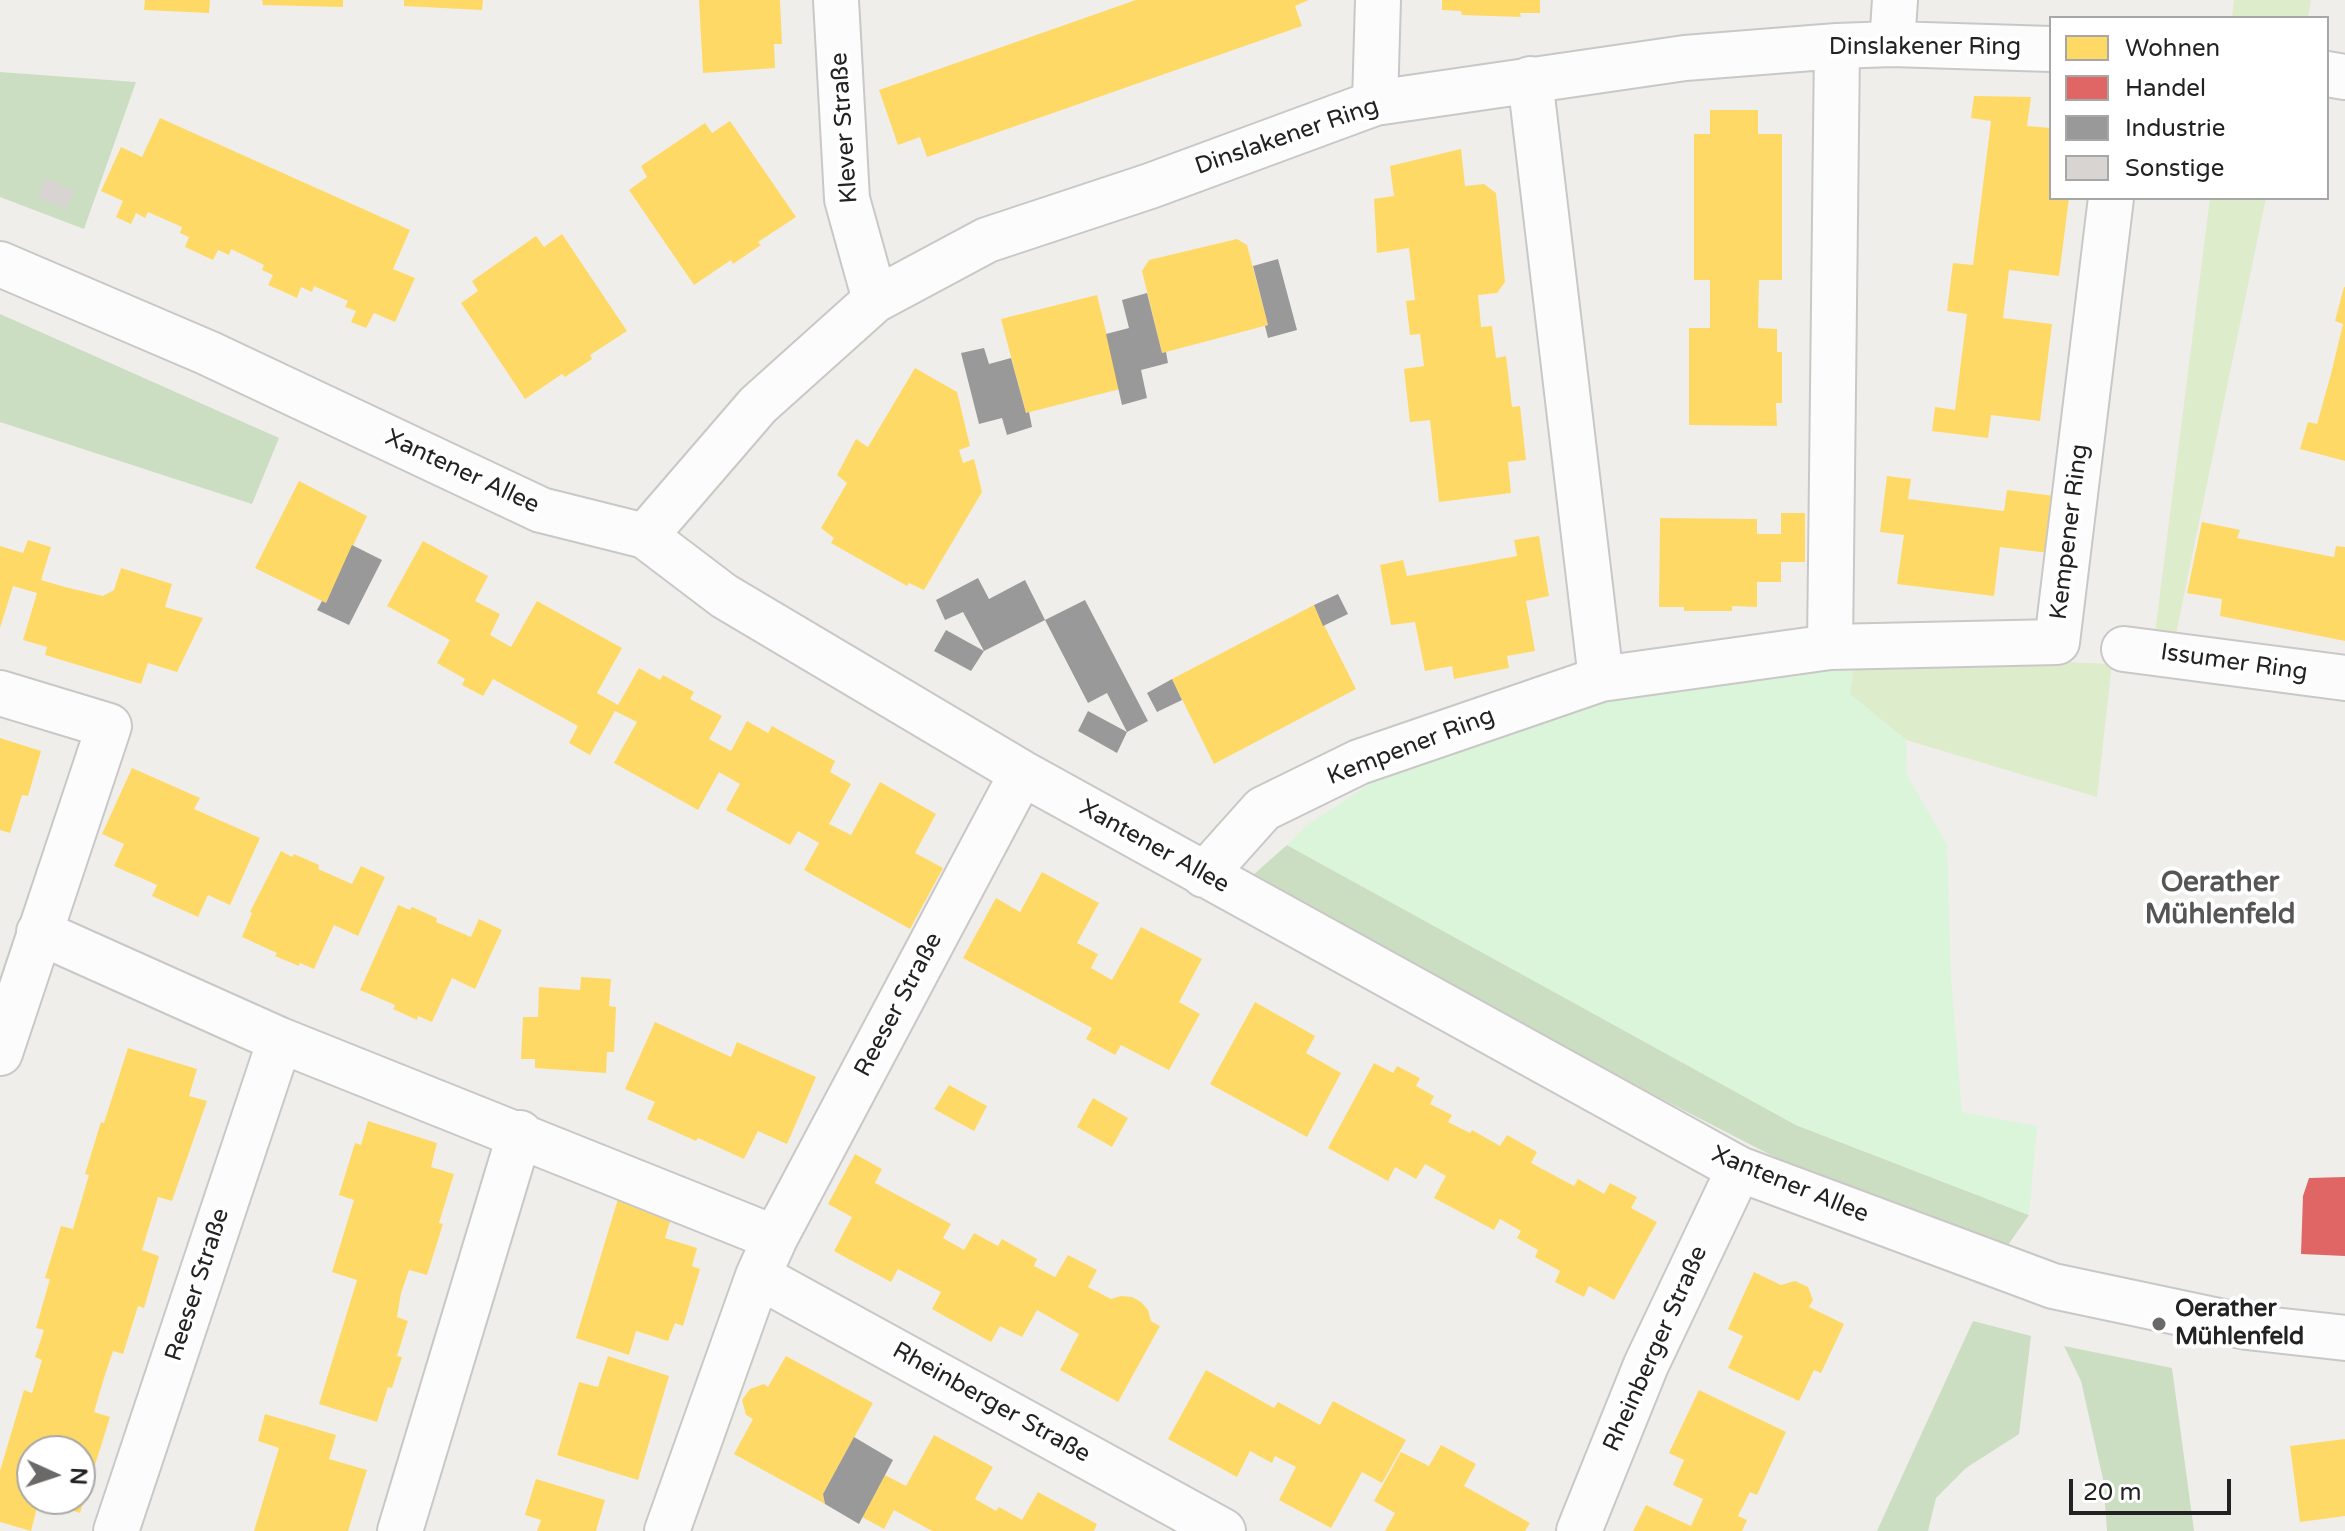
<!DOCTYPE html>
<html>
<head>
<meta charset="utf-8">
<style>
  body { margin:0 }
  #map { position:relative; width:2345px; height:1531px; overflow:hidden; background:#f0eeeb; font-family:"Varela Round",sans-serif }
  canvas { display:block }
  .legend { position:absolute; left:2049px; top:16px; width:280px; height:184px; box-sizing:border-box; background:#fff; border:2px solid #a7a7a7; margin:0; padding:10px 14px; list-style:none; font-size:24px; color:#222 }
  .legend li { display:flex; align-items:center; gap:16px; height:40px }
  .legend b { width:40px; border:2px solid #a7a7a7 }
  .north { position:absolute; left:16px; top:1435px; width:80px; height:80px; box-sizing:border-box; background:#fff; border:2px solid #a7a7a7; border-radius:50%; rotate:93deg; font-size:22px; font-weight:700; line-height:32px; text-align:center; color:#222 }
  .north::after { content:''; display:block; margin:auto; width:28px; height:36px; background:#6a6968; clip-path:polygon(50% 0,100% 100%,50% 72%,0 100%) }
  .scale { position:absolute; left:2069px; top:1479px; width:162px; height:36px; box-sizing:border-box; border:4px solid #222; border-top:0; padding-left:10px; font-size:24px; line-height:28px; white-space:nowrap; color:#222; -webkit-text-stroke:6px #fff; paint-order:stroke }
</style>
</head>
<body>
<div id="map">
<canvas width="2345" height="1531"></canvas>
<ul class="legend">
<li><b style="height:22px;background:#ffd966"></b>Wohnen</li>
<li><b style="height:22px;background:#e06666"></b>Handel</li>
<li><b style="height:22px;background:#999"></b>Industrie</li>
<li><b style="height:22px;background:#d7d4d2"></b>Sonstige</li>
</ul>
<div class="north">N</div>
<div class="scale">20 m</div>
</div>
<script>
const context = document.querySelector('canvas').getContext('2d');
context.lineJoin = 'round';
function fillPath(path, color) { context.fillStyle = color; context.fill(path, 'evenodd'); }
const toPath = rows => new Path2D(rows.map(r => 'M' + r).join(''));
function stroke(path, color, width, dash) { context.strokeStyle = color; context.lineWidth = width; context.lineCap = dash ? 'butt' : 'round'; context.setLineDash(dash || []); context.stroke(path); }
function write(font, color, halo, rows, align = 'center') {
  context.font = font + ' "Varela Round",sans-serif'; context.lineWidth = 8; context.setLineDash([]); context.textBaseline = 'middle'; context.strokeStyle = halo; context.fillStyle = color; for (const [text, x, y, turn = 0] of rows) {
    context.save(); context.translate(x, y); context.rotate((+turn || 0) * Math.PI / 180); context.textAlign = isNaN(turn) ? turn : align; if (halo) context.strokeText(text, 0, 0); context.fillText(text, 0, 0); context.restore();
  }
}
fillPath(toPath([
  [2234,0,2311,0,2308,18,2232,18],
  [2210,198,2266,198,2176,634,2155,633],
  [1951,657,2112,664,2097,797,1906,740,1850,694,1854,659]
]), '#ddeccb');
fillPath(toPath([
  [0,72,136,82,84,229,0,197],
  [0,314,279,438,252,504,0,422],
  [1287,845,1796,1125,2029,1215,2008,1245,1796,1168,1625,1080,1253,875],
  [1973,1321,2031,1336,2019,1434,1966,1468,1936,1498,1928,1531,1877,1531],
  [2064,1346,2172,1368,2194,1531,2107,1531,2103,1479,2081,1381]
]), '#cbdec1');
fillPath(toPath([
  [1854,659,1850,694,1906,740,1907,775,1947,844,1951,976,1962,1112,2037,1126,2029,1215,1796,1125,1287,845,1310,823,1405,761,1559,707]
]), '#daf5da');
fillPath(toPath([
  [145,0,210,0,209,13,144,10],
  [262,0,343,0,343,7,263,5],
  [404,0,483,0,482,10,404,6],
  [699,0,780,0,782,44,774,44,775,68,703,73],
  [1136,0,1309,0,1295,6,1302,26,927,157,920,137,898,145,879,90],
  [1442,0,1540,0,1540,13,1520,13,1521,17,1462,15,1461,11,1442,10],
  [1974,96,2031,97,2027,126,2051,128,2051,198,2069,198,2059,276,2009,270,2003,318,2052,324,2040,421,1991,415,1988,438,1932,431,1935,407,1955,410,1967,314,1947,311,1953,263,1973,265,1991,121,1971,118],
  [1710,110,1758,110,1758,134,1782,134,1782,280,1759,280,1758,328,1777,329,1777,352,1782,352,1782,403,1776,403,1777,426,1689,425,1689,328,1710,328,1710,280,1694,280,1694,134,1710,134],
  [160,118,410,230,393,269,415,278,395,322,374,313,366,328,351,322,356,311,345,307,348,301,314,286,312,292,301,287,297,298,282,291,268,285,273,275,262,270,264,265,231,249,229,255,218,250,213,260,185,247,189,237,180,233,182,227,148,212,145,218,136,213,131,224,116,217,123,201,101,191,121,147,142,157],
  [730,121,796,217,758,242,761,245,733,264,731,260,694,285,629,190,647,177,641,166,705,123,712,133],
  [1461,149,1465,186,1484,184,1496,193,1505,282,1497,293,1478,295,1481,327,1492,326,1496,358,1506,356,1512,407,1520,406,1526,460,1508,462,1511,493,1439,502,1430,420,1410,422,1404,369,1424,366,1420,334,1410,335,1406,301,1415,300,1409,248,1377,253,1374,199,1394,196,1390,166],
  [562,234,627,331,590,355,592,359,565,377,562,374,525,399,461,303,478,291,472,281,536,236,544,247],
  [1237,239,1247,245,1268,325,1162,353,1142,271,1149,260],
  [2344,287,2345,287,2345,461,2300,449,2308,422,2317,424,2331,374,2343,324,2335,321],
  [1097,295,1120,389,1026,413,1001,319],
  [915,368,957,392,970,446,959,450,963,463,974,459,982,492,924,590,909,583,907,586,831,543,834,538,821,528,847,483,837,475,856,439,868,447],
  [1887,476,1911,479,1908,499,2004,511,2007,490,2055,496,2049,553,2000,547,1994,596,1897,584,1904,535,1880,532],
  [299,481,367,516,326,603,255,568],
  [1781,513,1805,513,1805,562,1781,562,1781,582,1757,582,1757,607,1732,606,1732,611,1684,611,1684,607,1659,607,1660,518,1757,519,1757,534,1781,534],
  [2202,522,2240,530,2237,538,2334,557,2336,546,2345,547,2345,641,2220,616,2222,599,2187,593],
  [1539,536,1549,596,1526,601,1535,651,1507,656,1509,668,1454,679,1452,666,1425,671,1415,622,1391,625,1380,565,1403,560,1407,576,1463,566,1517,556,1514,540],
  [28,540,51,547,41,580,65,587,103,596,114,590,121,568,172,584,165,607,203,618,177,672,148,663,141,684,45,655,47,647,23,640,37,593,13,586,0,628,0,546,23,553],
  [423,541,488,576,475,601,500,614,490,635,511,647,537,601,622,648,597,693,618,705,639,668,660,680,663,675,694,692,690,699,722,716,709,739,731,751,747,721,768,733,772,726,835,761,830,772,851,784,829,824,851,835,880,782,936,814,915,853,943,868,910,929,804,870,819,843,798,831,790,845,726,810,740,784,719,772,698,810,614,763,637,722,615,711,590,755,569,743,578,726,493,679,483,696,462,685,465,679,437,663,450,640,387,606],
  [1314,605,1356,689,1214,764,1172,679],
  [0,738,41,751,28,796,22,795,10,833,0,830],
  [132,768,200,798,194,809,260,838,230,905,208,895,198,917,152,896,157,885,114,866,124,844,102,834],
  [281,851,292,857,294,854,319,865,318,869,352,884,361,866,385,877,358,936,334,925,314,969,300,963,299,966,275,956,277,953,242,937,252,913,250,912],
  [1042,872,1099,903,1077,943,1098,954,1091,968,1112,980,1141,927,1202,959,1179,1002,1200,1014,1169,1070,1121,1045,1115,1055,1086,1039,1092,1028,963,958,996,898,1020,912],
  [398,905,410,910,412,907,437,918,436,922,471,937,479,919,502,930,475,989,452,978,432,1022,418,1016,417,1020,393,1009,395,1005,360,990],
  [581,977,611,979,609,1006,616,1007,614,1052,607,1052,606,1073,535,1068,535,1059,521,1059,523,1017,538,1017,539,987,580,990],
  [1255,1002,1315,1036,1306,1053,1341,1073,1307,1137,1210,1084],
  [655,1022,731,1057,737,1042,816,1077,787,1144,758,1131,744,1159,698,1138,696,1141,647,1119,655,1102,625,1089],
  [128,1048,197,1069,189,1096,207,1101,172,1201,158,1197,142,1250,159,1256,144,1308,138,1306,123,1354,113,1351,104,1378,94,1412,110,1417,80,1513,39,1500,31,1531,0,1522,0,1471,24,1390,32,1393,42,1360,35,1357,44,1330,36,1328,50,1279,45,1278,61,1226,73,1229,89,1175,85,1174,101,1122,104,1123],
  [32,1451,80,1451,80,1499,32,1499],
  [1374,1063,1393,1073,1397,1066,1420,1078,1416,1086,1434,1096,1430,1104,1452,1115,1448,1122,1470,1133,1472,1130,1500,1146,1507,1135,1537,1152,1531,1163,1574,1186,1578,1179,1604,1194,1610,1183,1637,1197,1631,1208,1657,1222,1614,1300,1589,1286,1584,1297,1555,1282,1560,1271,1535,1257,1538,1250,1517,1238,1521,1231,1500,1219,1494,1230,1434,1198,1446,1176,1425,1164,1416,1179,1395,1167,1388,1181,1328,1148],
  [949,1085,987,1106,974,1131,934,1109],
  [1093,1098,1128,1118,1112,1147,1077,1127],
  [368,1121,437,1143,431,1167,454,1174,439,1223,443,1224,427,1275,409,1270,401,1293,397,1317,408,1321,397,1356,402,1357,392,1388,388,1387,377,1422,319,1404,357,1280,332,1272,354,1200,339,1195,355,1143,361,1145],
  [855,1154,882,1169,875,1183,951,1224,943,1238,964,1250,974,1233,998,1246,1002,1239,1037,1259,1034,1266,1055,1277,1068,1255,1097,1270,1088,1287,1111,1299,1121,1296,1132,1297,1141,1302,1148,1310,1151,1321,1160,1326,1118,1402,1060,1370,1079,1334,1037,1310,1022,1337,1000,1326,991,1342,932,1309,941,1292,898,1269,891,1282,834,1251,852,1217,828,1204],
  [618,1199,672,1215,665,1238,697,1248,692,1266,700,1269,683,1326,675,1323,668,1341,636,1331,629,1355,576,1338],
  [1754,1272,1781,1285,1795,1281,1808,1287,1813,1300,1809,1307,1844,1324,1821,1373,1814,1370,1799,1401,1728,1368,1743,1336,1728,1329],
  [608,1356,669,1376,638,1480,557,1455,579,1382,598,1387],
  [786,1356,873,1403,823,1494,825,1504,734,1454,753,1419,746,1415,742,1400,750,1389,764,1384,768,1387],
  [1206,1370,1274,1408,1278,1402,1320,1425,1333,1401,1406,1440,1382,1483,1362,1472,1331,1528,1279,1500,1296,1467,1275,1456,1272,1463,1250,1451,1237,1477,1168,1439],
  [1699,1390,1786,1432,1757,1495,1750,1492,1738,1516,1747,1520,1742,1531,1633,1531,1646,1505,1691,1526,1703,1499,1673,1485,1684,1460,1669,1453],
  [265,1414,336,1435,329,1459,367,1470,348,1531,254,1531,279,1448,258,1441],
  [934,1435,993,1467,975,1499,996,1511,999,1507,1022,1520,1038,1492,1097,1524,1094,1531,932,1531,894,1510,884,1529,862,1517,885,1475,906,1486],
  [2345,1439,2345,1516,2300,1522,2290,1446],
  [1441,1445,1476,1464,1464,1486,1530,1523,1525,1531,1385,1531,1395,1513,1374,1501,1401,1452,1429,1466],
  [536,1479,605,1500,596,1531,537,1531,541,1520,525,1515]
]), '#ffd966');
fillPath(toPath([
  [2345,1177,2345,1256,2301,1254,2303,1196,2309,1178]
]), '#e06666');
fillPath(toPath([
  [1278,259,1297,330,1268,338,1265,326,1268,325,1253,266],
  [1147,293,1162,353,1166,352,1168,363,1141,370,1147,398,1122,405,1106,334,1129,328,1122,300],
  [984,348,989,364,1011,358,1026,413,1029,412,1032,427,1007,435,1002,418,979,424,961,353],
  [352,545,382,560,349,625,317,610,322,601,326,603],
  [978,578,989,599,1025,580,1045,620,984,651,963,612,945,620,936,600],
  [1338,594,1348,614,1323,626,1314,605],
  [1085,600,1148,721,1127,732,1107,693,1088,703,1045,620],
  [946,630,984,651,971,671,934,651],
  [1172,679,1182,700,1157,712,1147,693],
  [1088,711,1127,732,1117,753,1078,731],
  [854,1437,893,1460,859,1524,825,1504,823,1494]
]), '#999');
fillPath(toPath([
  [46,178,74,191,66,209,37,197]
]), '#d7d4d2');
const minor = toPath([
  [836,0,847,199,875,300],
  [1892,44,1895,0],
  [2327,74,2345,77],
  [1530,79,1601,679],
  [1375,103,1378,0],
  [0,264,208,353,541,510,645,536,724,596,1022,773,1739,1169,2053,1286,2247,1327,2345,1338],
  [645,536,758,405,875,300,987,240,1150,186,1375,103,1685,58,1837,46,1892,44,2051,49],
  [1830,647,1837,46],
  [2124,649,2345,678],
  [0,693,109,726,0,1053],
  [1204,875,1263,809,1359,762,1601,679,1830,647,2057,642,2111,198],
  [39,932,280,1040,775,1238],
  [758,1276,1223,1531],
  [116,1531,280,1040],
  [400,1531,520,1133],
  [667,1531,758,1276,775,1238,1022,773],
  [1579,1531,1646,1365,1739,1169]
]);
stroke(minor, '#c9c8c7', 48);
stroke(minor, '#fdfcfc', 44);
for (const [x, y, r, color] of [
  [2159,1324,8,"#6a6968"]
]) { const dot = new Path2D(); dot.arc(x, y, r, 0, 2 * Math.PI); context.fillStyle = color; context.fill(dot); stroke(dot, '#fff', 3); }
write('24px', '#222', '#fff', [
  ["Dinslakener Ring",1925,48],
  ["Klever Straße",845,128,-94],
  ["Dinslakener Ring",1287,137,-19],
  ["Xantener Allee",462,472,25],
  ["Kempener Ring",2070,532,-83],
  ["Issumer Ring",2234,663,8],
  ["Kempener Ring",1411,747,-21],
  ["Xantener Allee",1154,847,29],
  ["Reeser Straße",899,1005,-62],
  ["Xantener Allee",1790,1185,22],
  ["Reeser Straße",198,1285,-72],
  ["Rheinberger Straße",1656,1349,-66],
  ["Rheinberger Straße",991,1403,29]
]);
write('bold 24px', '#222', '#fff', [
  ["Oerather",2175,1310],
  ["Mühlenfeld",2175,1338]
], 'left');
write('bold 28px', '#555', '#fff', [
  ["Oerather",2220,884],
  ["Mühlenfeld",2220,916]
]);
</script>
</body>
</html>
